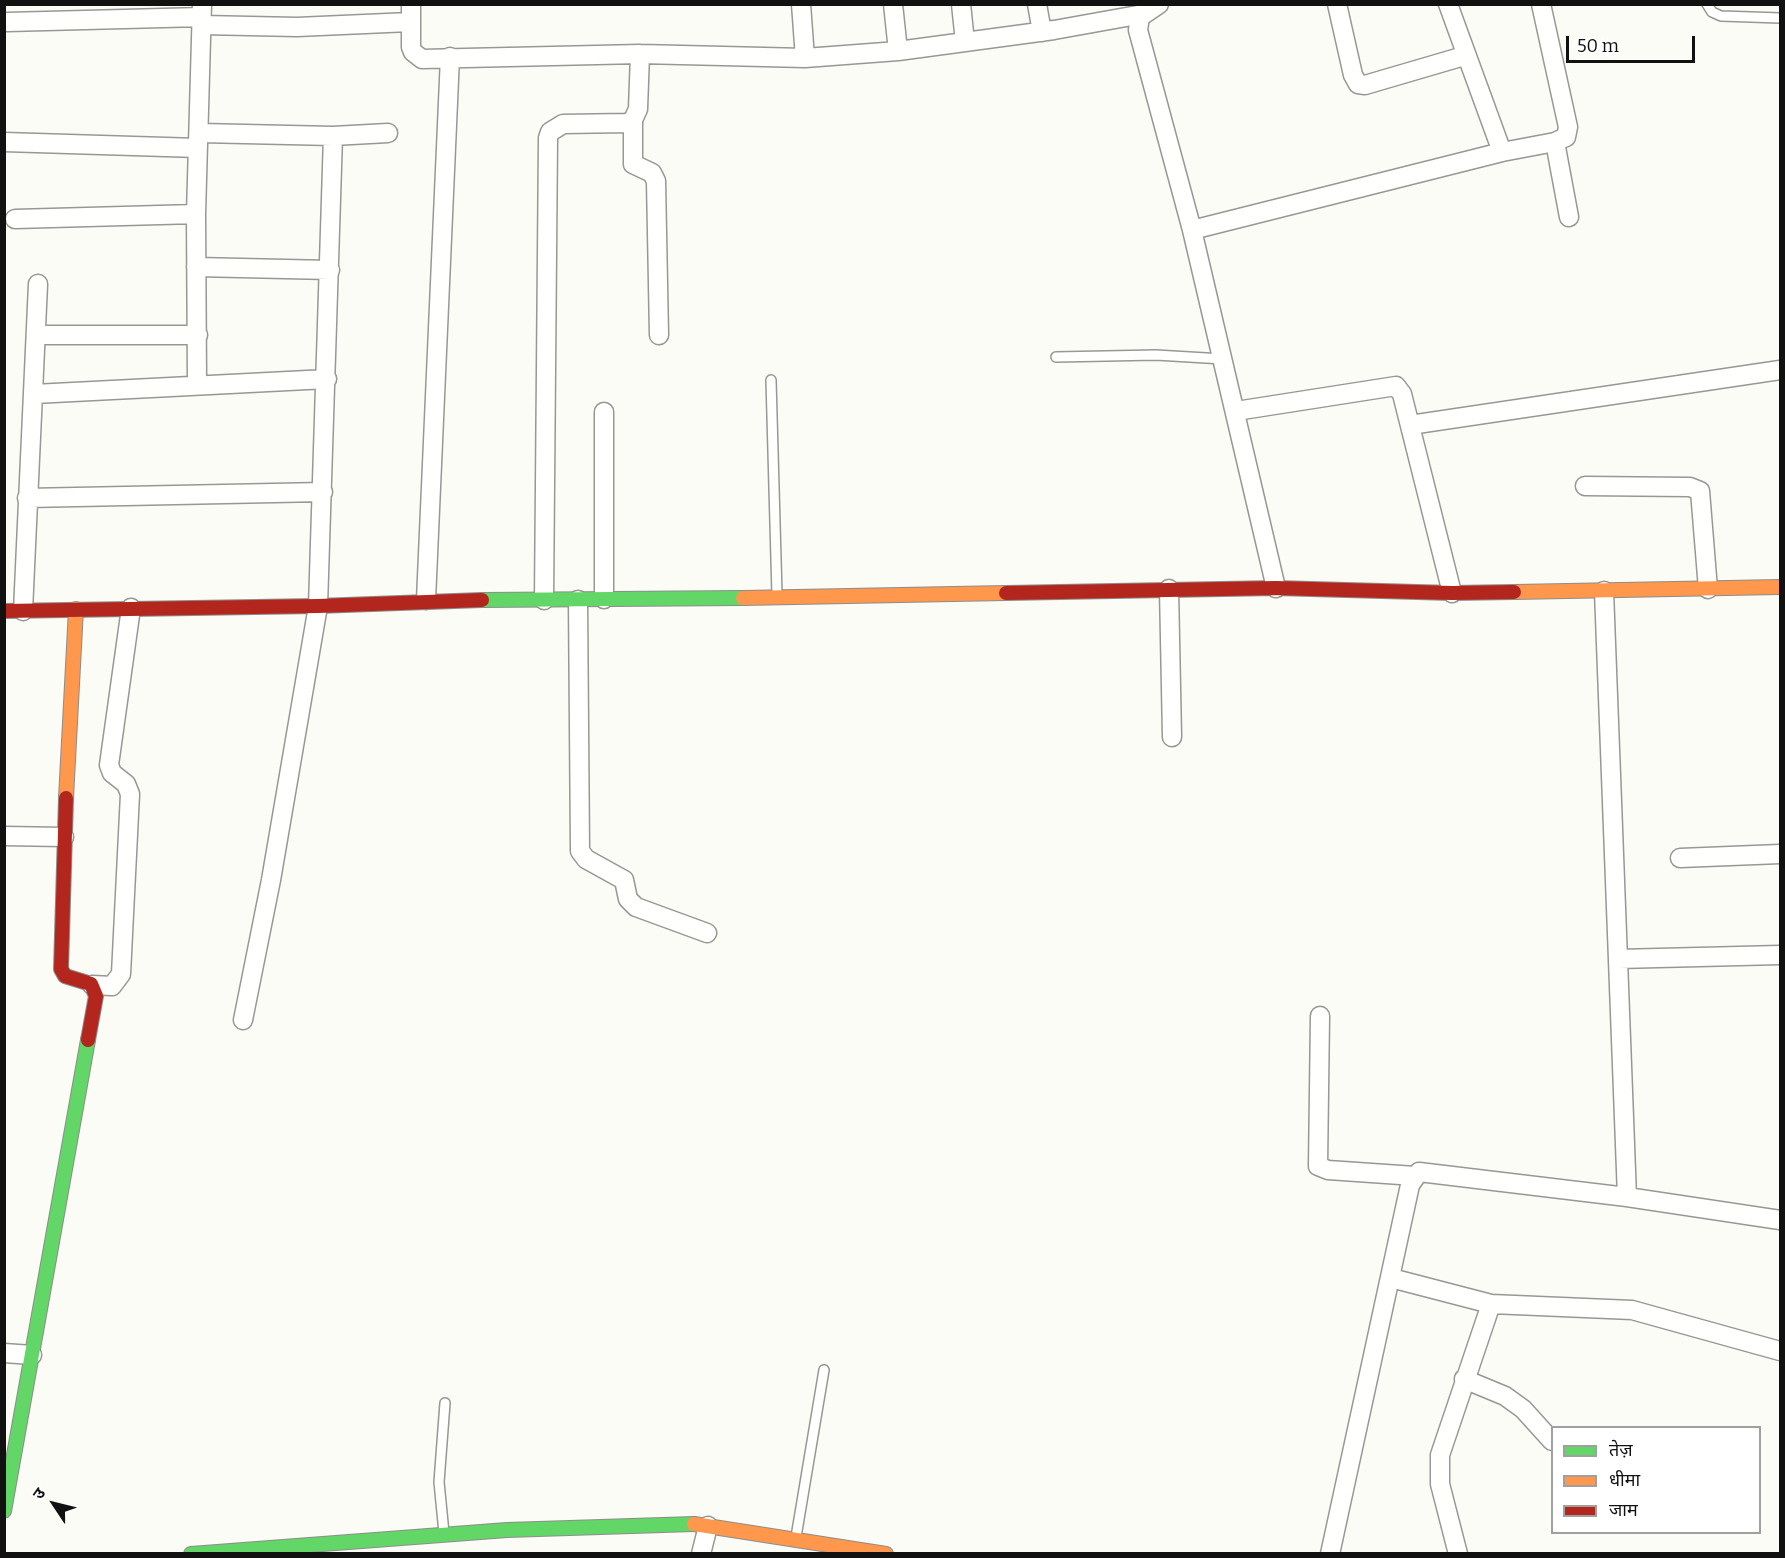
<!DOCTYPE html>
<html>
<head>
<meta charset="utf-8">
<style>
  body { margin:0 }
  #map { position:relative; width:1785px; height:1558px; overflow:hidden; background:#fcfcf7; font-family:Bitter,"Noto Sans Devanagari",serif }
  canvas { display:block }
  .frame { position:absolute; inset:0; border:6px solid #111; pointer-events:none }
  .legend { position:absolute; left:1551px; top:1426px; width:210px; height:108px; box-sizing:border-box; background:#fff; border:2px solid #a0a0a0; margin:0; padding:8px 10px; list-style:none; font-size:18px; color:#111 }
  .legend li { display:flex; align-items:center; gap:12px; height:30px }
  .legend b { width:30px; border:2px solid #a0a0a0 }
  .north { position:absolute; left:24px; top:1474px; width:60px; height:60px; -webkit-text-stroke:4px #fff; paint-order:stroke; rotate:305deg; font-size:16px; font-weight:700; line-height:24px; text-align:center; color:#111 }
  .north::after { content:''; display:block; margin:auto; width:21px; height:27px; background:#111; clip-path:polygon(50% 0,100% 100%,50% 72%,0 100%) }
  .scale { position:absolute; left:1566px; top:36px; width:129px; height:27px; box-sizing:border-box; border:3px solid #111; border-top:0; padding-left:8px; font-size:18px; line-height:21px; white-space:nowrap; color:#111; -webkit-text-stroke:4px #fff; paint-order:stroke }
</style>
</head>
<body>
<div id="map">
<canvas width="1785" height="1558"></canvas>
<div class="frame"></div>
<ul class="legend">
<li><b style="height:8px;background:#63d668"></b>तेज़</li>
<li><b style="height:8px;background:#ff974d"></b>धीमा</li>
<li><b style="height:8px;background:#b3261e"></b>जाम</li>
</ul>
<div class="north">उ</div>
<div class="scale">50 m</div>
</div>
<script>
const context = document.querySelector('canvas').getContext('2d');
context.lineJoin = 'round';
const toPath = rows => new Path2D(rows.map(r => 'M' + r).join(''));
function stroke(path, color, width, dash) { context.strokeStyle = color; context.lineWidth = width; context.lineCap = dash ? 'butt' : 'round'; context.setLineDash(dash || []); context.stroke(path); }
const lane = toPath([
  [1707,4,1712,12,1721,16,1780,18],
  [1056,357,1156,355,1223,359],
  [771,380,777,595],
  [444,1533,439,1482,445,1403],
  [796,1537,824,1370]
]);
const street = toPath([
  [411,4,411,47,413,52,422,59,640,54,805,58,898,51,1054,30,1143,14],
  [801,4,805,58],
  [893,4,898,51],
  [961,4,965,42],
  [1037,4,1042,32],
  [1159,4,1140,17,1138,30,1192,230,1276,588],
  [1337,4,1353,75,1358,84,1365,85,1464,56],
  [1448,4,1502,152],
  [1541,4,1568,127,1566,137,1555,142],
  [7,22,202,17],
  [202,25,297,27,410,22],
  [633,120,633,164,652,173,656,181,659,335],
  [200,133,333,136,388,133],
  [4,142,198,148],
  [15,219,196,214],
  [1192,230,1502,152,1555,142,1569,217],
  [196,267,330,270],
  [37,335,198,335],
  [197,384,196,214,202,4],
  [34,394,327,379],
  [1236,411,1396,386,1402,394,1452,593],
  [604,412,604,599],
  [1410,425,1780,370],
  [1585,486,1690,487,1700,491,1708,589],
  [27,498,323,492],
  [1169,589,1172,737],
  [1604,591,1627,1197],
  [426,600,450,57],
  [544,600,548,138,550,132,563,124,627,123,633,120,638,109,640,54],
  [578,600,580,851,586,859,624,880,628,899,636,907,707,933],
  [23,611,38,284],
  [4,836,64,837],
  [1680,858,1780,854],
  [1618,959,1780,955],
  [92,985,112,986,121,974,130,794,126,784,112,773,109,765,131,608],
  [1320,1016,1318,1166,1328,1170,1415,1176],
  [243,1020,271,880,318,606,333,136],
  [1391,1278,1491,1304,1632,1310,1780,1351],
  [4,1353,32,1355],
  [1464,1379,1505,1396,1523,1409,1552,1441],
  [701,1554,708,1526],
  [1330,1554,1410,1185,1419,1172,1627,1197,1780,1220],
  [1458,1554,1440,1484,1440,1455,1491,1304]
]);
const fast = toPath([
  [482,600,743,598],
  [4,1511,88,1040],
  [191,1554,507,1530,694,1524]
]);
const slow = toPath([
  [1514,592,1780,587],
  [743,598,1006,593],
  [66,798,76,609],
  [694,1524,886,1554]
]);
const jam = toPath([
  [1006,593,1276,588,1452,593,1514,592],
  [4,611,318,606,482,600],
  [66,798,61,969,65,976,91,984,96,996,88,1040]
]);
stroke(lane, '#979795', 12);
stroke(street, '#979795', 21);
stroke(fast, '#8d8d8b', 16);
stroke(slow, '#8d8d8b', 16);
stroke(jam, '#8d8d8b', 16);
stroke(lane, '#fffffe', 9);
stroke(street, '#fffffe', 18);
stroke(fast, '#63d668', 14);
stroke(slow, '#ff974d', 14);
stroke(jam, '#b3261e', 14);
</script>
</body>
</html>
